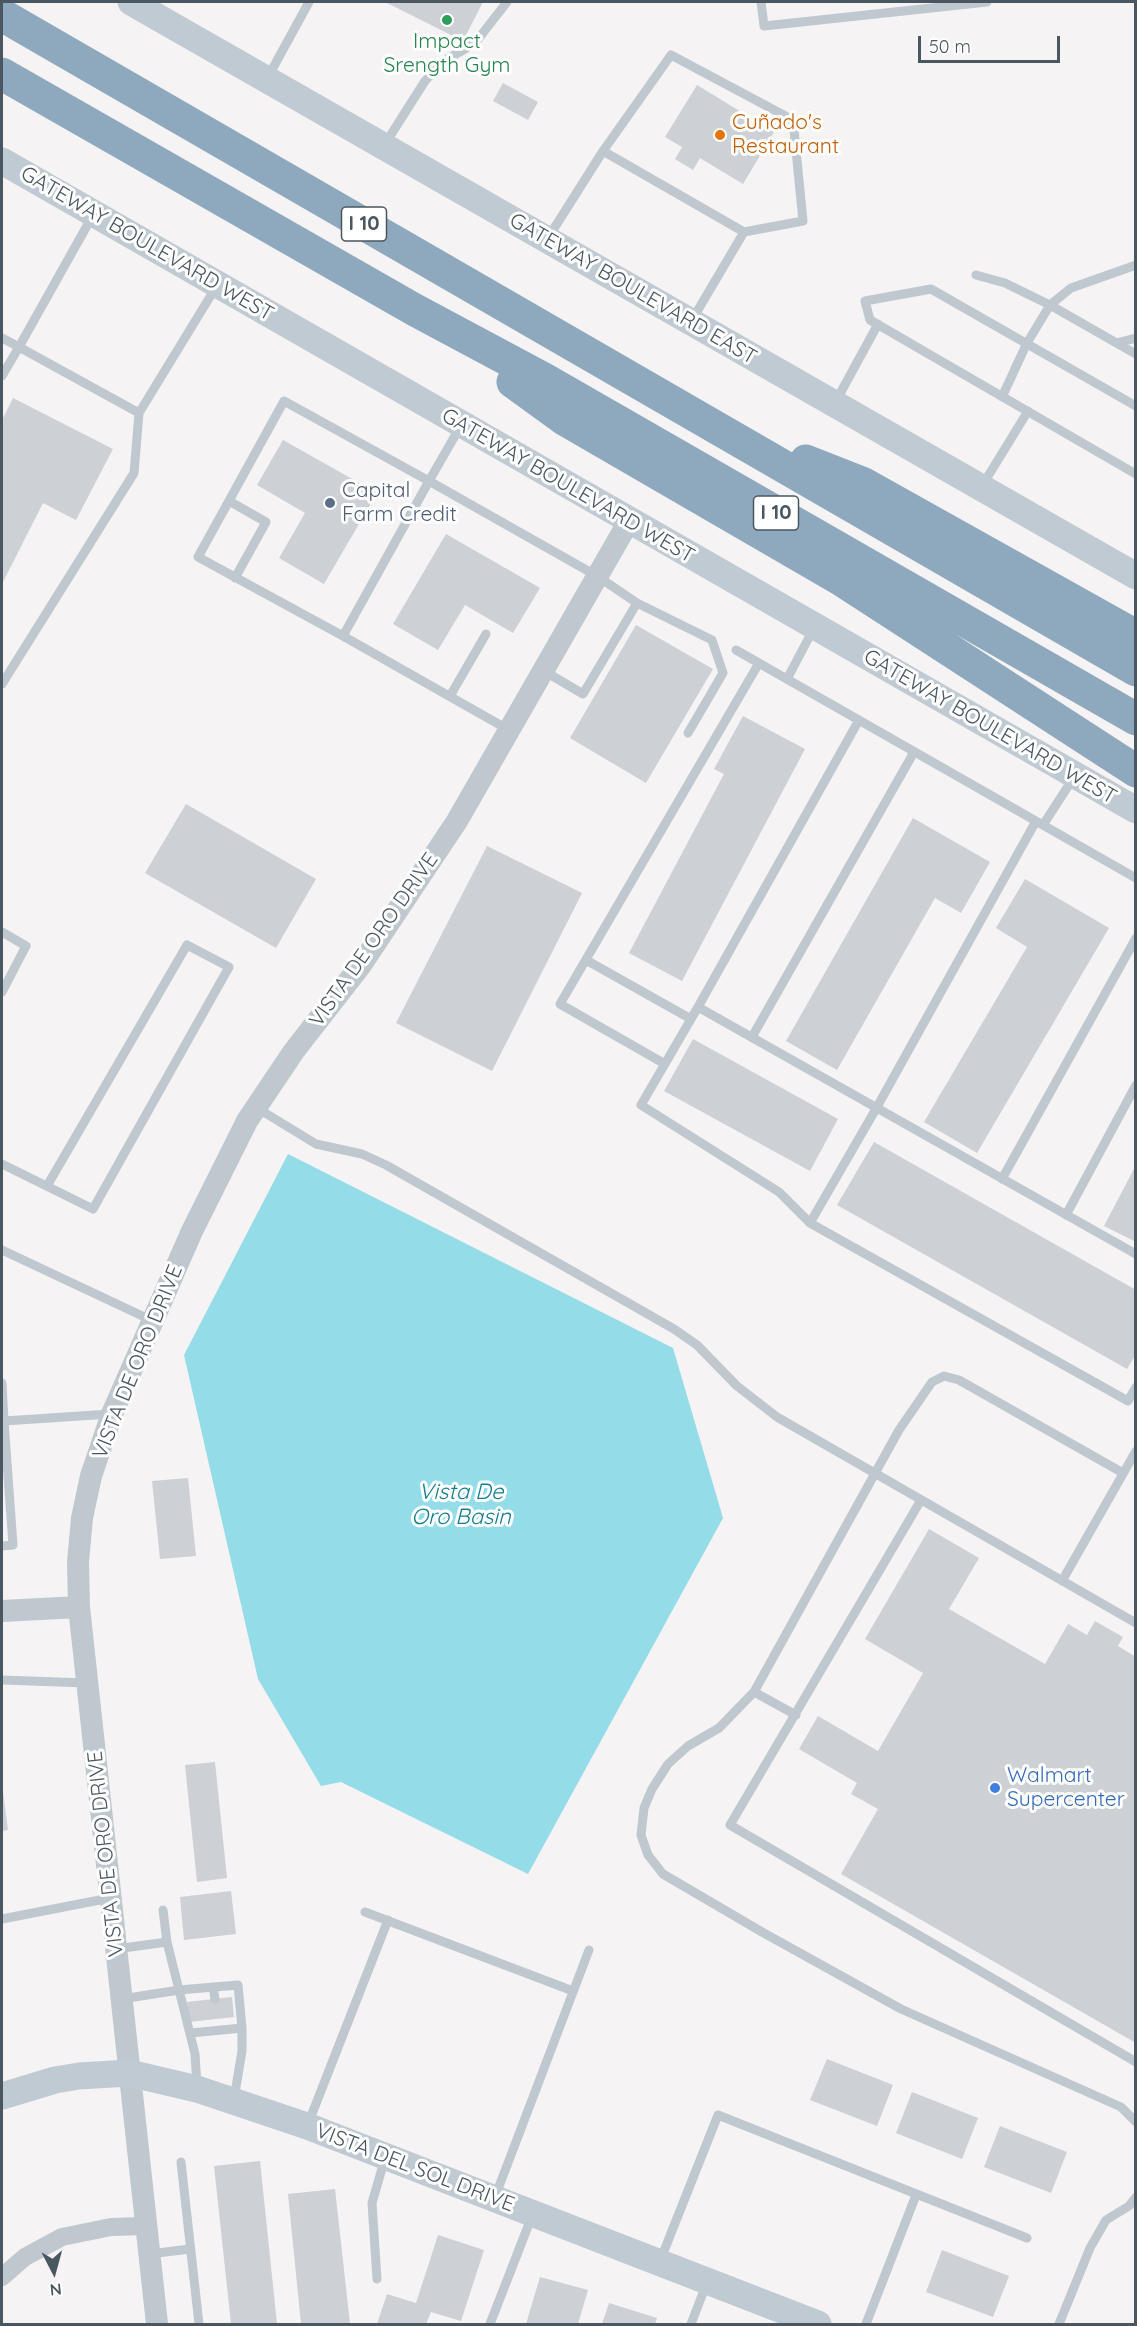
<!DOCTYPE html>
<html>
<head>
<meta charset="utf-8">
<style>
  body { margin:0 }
  #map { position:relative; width:1137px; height:2326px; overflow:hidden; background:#f5f3f3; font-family:Quicksand,sans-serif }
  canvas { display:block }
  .frame { position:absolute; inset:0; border:3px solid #4b5760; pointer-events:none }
  .north { position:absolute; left:24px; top:2242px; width:60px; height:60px; -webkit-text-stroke:4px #fff; paint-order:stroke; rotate:174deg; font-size:16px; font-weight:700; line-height:24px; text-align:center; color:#4b5760 }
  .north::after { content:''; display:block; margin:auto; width:21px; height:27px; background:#4b5760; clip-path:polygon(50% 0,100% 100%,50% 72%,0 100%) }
  .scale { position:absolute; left:918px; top:36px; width:142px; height:27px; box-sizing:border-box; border:3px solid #4b5760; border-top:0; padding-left:8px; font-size:18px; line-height:21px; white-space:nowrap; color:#4b5760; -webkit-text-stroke:4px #fff; paint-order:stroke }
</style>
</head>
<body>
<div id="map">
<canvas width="1137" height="2326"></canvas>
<div class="frame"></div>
<div class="north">N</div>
<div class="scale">50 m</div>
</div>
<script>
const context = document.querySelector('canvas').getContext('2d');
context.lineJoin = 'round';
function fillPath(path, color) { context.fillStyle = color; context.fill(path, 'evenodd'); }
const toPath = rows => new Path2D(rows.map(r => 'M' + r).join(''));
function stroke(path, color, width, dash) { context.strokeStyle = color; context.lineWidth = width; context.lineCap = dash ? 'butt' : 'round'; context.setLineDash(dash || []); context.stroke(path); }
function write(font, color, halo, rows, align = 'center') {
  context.font = font + ' Quicksand,sans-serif'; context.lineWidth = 6; context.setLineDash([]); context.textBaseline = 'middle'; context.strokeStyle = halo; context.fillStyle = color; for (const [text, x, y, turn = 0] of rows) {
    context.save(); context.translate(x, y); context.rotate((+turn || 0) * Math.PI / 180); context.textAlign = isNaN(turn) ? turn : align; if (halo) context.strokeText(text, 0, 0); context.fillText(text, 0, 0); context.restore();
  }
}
fillPath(toPath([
  [288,1154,673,1348,723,1518,528,1874,341,1782,321,1786,258,1679,184,1355]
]), '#95dce9');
fillPath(toPath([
  [385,2,483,2,464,39,459,39],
  [503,83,538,102,528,120,493,101],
  [697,85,774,132,743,184,700,158,693,170,675,159,682,147,665,137],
  [13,398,113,449,76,520,43,503,2,584,2,420],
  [283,440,377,493,324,584,279,558,305,513,257,485],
  [446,534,540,588,513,633,465,605,438,650,393,624],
  [636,625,713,669,646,783,570,738],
  [743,716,805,749,682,981,629,953,724,774,714,769],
  [186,804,316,879,276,948,145,873],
  [913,818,990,862,961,913,935,898,837,1070,786,1041],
  [487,846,582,893,492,1071,396,1023],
  [1025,879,1109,928,977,1153,924,1122,1027,947,996,928],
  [693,1039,838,1119,810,1171,664,1091],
  [874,1142,1136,1290,1136,1354,1127,1369,837,1205],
  [1136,1165,1136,1242,1104,1226],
  [188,1478,196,1556,160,1559,152,1481],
  [929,1529,979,1558,949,1609,1045,1664,1068,1624,1087,1635,1095,1621,1123,1637,1118,1646,1136,1657,1136,2043,841,1874,878,1809,851,1794,857,1783,799,1749,818,1716,878,1751,923,1673,865,1639],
  [215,1762,227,1878,197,1882,185,1765],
  [2,1784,8,1830,2,1831],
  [231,1891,236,1934,184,1940,180,1897],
  [232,1997,234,2017,189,2022,187,2002],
  [827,2059,893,2085,877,2126,810,2100],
  [912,2092,978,2118,962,2159,896,2133],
  [1000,2126,1067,2152,1051,2193,984,2167],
  [260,2161,277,2324,231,2324,214,2166],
  [335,2189,350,2324,301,2324,288,2194],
  [438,2235,484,2250,461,2321,431,2312,426,2324,377,2324,387,2294,416,2303],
  [942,2250,1009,2276,993,2317,926,2292],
  [540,2277,588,2290,578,2324,526,2324],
  [609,2303,657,2318,655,2324,602,2324]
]), '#cdd0d5');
stroke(toPath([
  [761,2,764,26,987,2],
  [268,77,309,2],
  [385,144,425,81,444,61,475,43,507,2],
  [603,151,671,55,793,120,803,221,744,232],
  [93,215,19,347,139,413,216,287],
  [548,238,603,151,744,232,692,320],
  [976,275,1005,283,1050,305,1071,288,1136,265],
  [2,338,19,347,2,376],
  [1116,343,1136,338],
  [1002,397,1027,343,1050,305,1136,354],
  [836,401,878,324],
  [1136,406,931,289,865,301,870,320,1136,474],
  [982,486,1028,411],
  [229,501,266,522,235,578],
  [343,636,198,557,284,401,429,481,460,427],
  [736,650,1136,878],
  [544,671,583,694,637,603],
  [787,679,814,628],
  [2,684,134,473,139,413],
  [450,696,486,634],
  [859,720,698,1007,641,1105,779,1192,810,1223,1128,1401,1136,1387],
  [509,730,343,636,429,481,597,576,637,603,712,640,723,673,688,733],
  [1043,825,1074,777],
  [2,932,26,946,2,992],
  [586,960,691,1019],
  [698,1007,1136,1254],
  [752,1037,914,752],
  [665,1064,560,1004,759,663],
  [257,1108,316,1144,362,1154,386,1165,674,1329,697,1345,737,1386,777,1417,1136,1623],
  [2,1164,93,1209,229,967,187,945,47,1186],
  [1002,1179,1136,938],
  [1066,1215,1136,1085],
  [810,1223,877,1107,1036,821],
  [2,1250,153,1321],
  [2,1383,4,1421],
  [1123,1473,959,1380,944,1376,932,1382,899,1430,754,1692,719,1728,688,1746,668,1764,652,1789,644,1808,641,1835,648,1855,663,1874,762,1932,901,2009,1121,2107,1136,2122],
  [921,1500,730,1825,1136,2062],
  [2,1546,13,1545,4,1421,110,1414],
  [1062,1581,1136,1451],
  [2,1680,87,1683],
  [754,1692,796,1715],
  [163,1910,167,1942,195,2054,197,2086],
  [365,1912,573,1991],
  [2,1919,110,1898],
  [116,1949,167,1942],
  [213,1987,215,1999],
  [122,1999,179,1990,238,1985,242,2028,242,2051,234,2099],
  [191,2033,242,2028],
  [308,2124,388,1920],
  [181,2162,199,2324],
  [495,2197,589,1950],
  [149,2254,190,2249],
  [660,2261,718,2115,1027,2238],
  [377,2279,372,2203,385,2158],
  [490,2324,532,2216],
  [691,2324,706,2285],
  [866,2324,916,2195],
  [1059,2324,1090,2248,1106,2220,1129,2206,1136,2197]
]), '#bfc8ce', 9);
stroke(toPath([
  [2,2277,25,2257,62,2237,111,2227,146,2226]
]), '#bfc8ce', 18);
stroke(toPath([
  [2,1611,79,1607],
  [157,2324,79,1607,78,1562,82,1518,91,1476,112,1414,192,1231,247,1121,294,1051,361,965,457,821,629,521]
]), '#bfc8ce', 22);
stroke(toPath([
  [131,2,1136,576],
  [2,161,1136,810],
  [2,2096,55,2080,79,2076,129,2073,197,2089,307,2126,818,2324]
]), '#c0cad3', 27);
stroke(toPath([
  [2,15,1136,670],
  [2,74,415,310,544,379,1136,719],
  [513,382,564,419,840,579,1136,771],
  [806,461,862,483,1136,636]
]), '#8ea8be', 33);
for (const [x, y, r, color] of [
  [447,20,6,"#2e9e5b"],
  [720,135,6,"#e8710a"],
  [330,503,6,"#5c6f8a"],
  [995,1788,6,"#3f7fe0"]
]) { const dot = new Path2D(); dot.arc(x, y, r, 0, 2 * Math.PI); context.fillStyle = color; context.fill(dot); stroke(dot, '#fff', 2); }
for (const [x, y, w] of [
  [364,224,45],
  [776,513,45]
]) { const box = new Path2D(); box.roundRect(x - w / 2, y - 17, w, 34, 4.5); context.fillStyle = '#fff'; context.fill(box); stroke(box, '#4b5760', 1.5); }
write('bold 20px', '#4b5760', null, [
  ["I 10",364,224],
  ["I 10",776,513]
]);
write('21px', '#27864d', '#fff', [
  ["Impact",447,42],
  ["Srength Gym",447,66]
]);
write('21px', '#c56008', '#fff', [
  ["Cuñado's",732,123],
  ["Restaurant",732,147]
], 'left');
write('21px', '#4b5760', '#fff', [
  ["GATEWAY BOULEVARD WEST",147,244,30],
  ["GATEWAY BOULEVARD EAST",633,289,30],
  ["GATEWAY BOULEVARD WEST",568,486,30],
  ["GATEWAY BOULEVARD WEST",990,727,30],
  ["VISTA DE ORO DRIVE",374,940,-55],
  ["VISTA DE ORO DRIVE",138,1362,-68],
  ["VISTA DE ORO DRIVE",106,1854,-96],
  ["VISTA DEL SOL DRIVE",415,2168,21]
]);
write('21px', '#4e5e75', '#fff', [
  ["Capital",342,491],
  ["Farm Credit",342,515]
], 'left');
write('21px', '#366cbe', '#fff', [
  ["Walmart",1007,1776],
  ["Supercenter",1007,1800]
], 'left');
write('italic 22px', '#147f92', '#fff', [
  ["Vista De",461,1492],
  ["Oro Basin",461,1517]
]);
</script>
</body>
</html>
